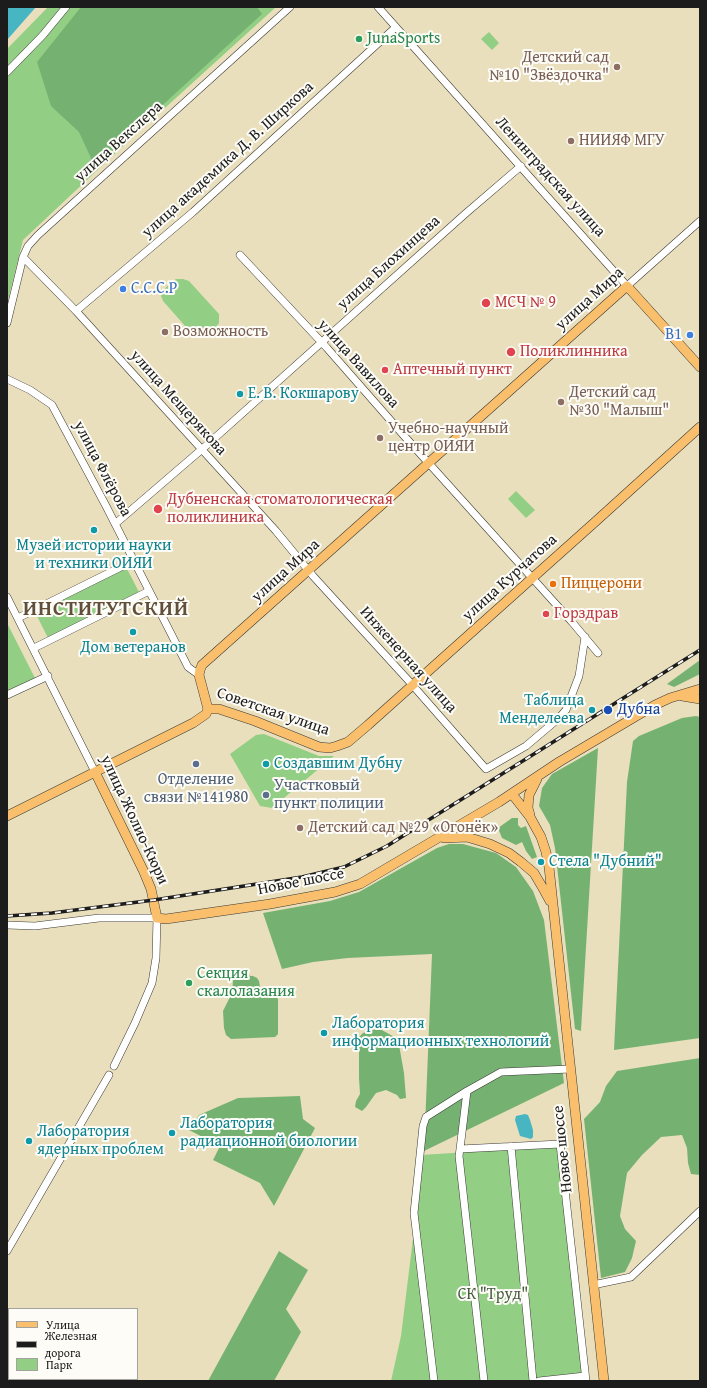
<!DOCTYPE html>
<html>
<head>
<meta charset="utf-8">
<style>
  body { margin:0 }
  #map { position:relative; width:707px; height:1388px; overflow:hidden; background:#e9dfbc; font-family:"Gentium Book Plus",serif }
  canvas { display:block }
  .frame { position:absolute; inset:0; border:8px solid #1c1c1c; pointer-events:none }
  .legend { position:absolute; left:8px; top:1308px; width:130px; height:72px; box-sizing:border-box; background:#fdfcf7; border:1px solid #a3a29f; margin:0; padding:5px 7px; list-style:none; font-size:12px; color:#1c1c1c }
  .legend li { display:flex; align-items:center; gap:8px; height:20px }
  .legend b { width:20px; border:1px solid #a3a29f }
</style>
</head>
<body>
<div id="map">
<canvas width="707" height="1388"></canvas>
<div class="frame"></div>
<ul class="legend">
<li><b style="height:5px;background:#f9bf6c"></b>Улица</li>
<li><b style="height:5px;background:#1c1c1c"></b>Железная дорога</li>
<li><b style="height:11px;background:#92cf84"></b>Парк</li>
</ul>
</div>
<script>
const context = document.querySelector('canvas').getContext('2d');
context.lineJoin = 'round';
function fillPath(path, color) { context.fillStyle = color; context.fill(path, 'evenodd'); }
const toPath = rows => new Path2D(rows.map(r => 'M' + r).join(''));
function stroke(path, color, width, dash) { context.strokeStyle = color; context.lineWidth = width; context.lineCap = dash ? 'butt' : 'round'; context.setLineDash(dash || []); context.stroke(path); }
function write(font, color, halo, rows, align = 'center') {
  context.font = font + ' "Gentium Book Plus",serif'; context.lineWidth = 4; context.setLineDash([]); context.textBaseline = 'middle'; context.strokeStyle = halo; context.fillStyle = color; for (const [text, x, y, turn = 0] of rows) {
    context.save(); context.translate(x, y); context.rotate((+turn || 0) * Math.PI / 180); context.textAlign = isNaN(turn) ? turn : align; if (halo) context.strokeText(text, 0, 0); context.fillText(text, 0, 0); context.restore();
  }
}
fillPath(toPath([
  [48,7,276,7,122,147,23,240,7,304,7,49],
  [489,32,499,43,492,50,481,39],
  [176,279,183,279,189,281,219,314,219,323,212,332,204,338,193,335,163,301,161,296,163,291,169,284],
  [516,491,535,510,526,518,508,499],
  [126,567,139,592,48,638,35,612],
  [7,623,35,678,7,691],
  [264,734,319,756,334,756,272,808,260,806,230,754,256,735],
  [564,1146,588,1381,391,1381,401,1336,416,1214,421,1155]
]), '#92cf84');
fillPath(toPath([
  [81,7,257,7,262,14,95,167,79,132,51,106,37,62],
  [700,660,700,674,674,687,667,684],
  [696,716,700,717,700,1038,614,1050,627,782,633,741,639,736,682,718],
  [598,748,581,1030,581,1031,575,1029,555,848,550,825,539,806,542,788,552,774],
  [512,818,518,818,518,825,521,828,526,826,537,857,532,859,526,851,522,842,516,845,502,838,498,828],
  [449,844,463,844,496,853,516,867,533,891,544,920,564,1083,424,1151,432,954,348,958,313,962,282,969,263,913,330,901,359,892,437,848],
  [238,975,253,976,257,978,259,981,260,987,263,991,271,996,276,996,278,999,278,1034,275,1037,231,1039,226,1035,224,1028,223,1011,232,993,233,981,235,977],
  [380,1029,398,1039,404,1073,406,1098,400,1099,397,1095,386,1090,376,1093,366,1107,362,1111,355,1107,356,1101,360,1094,359,1078,359,1037,363,1033,370,1030],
  [700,1058,700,1175,691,1174,688,1163,687,1148,682,1135,661,1137,642,1155,627,1173,620,1216,625,1229,636,1241,632,1258,625,1272,601,1278,584,1119,600,1102,606,1086,617,1071],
  [300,1096,303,1119,315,1128,274,1206,260,1183,213,1160,220,1146,189,1130,199,1115,238,1098],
  [279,1251,308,1270,286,1309,301,1332,274,1381,208,1381],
  [7,1353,9,1354,9,1379,14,1379,13,1381,7,1381]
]), '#75b272');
fillPath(toPath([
  [7,7,36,7,7,40],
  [525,1114,528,1115,530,1120,533,1130,533,1137,531,1139,520,1136,515,1120,516,1116]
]), '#48b5c3');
const minor = toPath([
  [378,7,627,286,700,221],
  [7,72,43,35,66,7],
  [240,255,327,348,406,438,572,622,598,653],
  [23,257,76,311,276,531,313,576,408,680,486,769,526,746,559,718,566,710,579,676,585,637],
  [76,311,193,212,396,27],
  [7,323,23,257,28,246,38,235,290,7],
  [7,379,30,390,52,405,106,506,188,667,199,675],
  [115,524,208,444,465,214,521,166],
  [7,597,95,772],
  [18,618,133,561],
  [34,648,149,591],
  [7,695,48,676],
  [7,925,35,926,99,918,157,918,156,958,152,983,135,1023,114,1066],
  [570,1069,501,1072,467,1091,460,1149,560,1144,586,1381],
  [511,1146,533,1381],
  [460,1149,459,1156,484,1381],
  [7,1251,109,1075],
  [593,1285,631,1277,700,1211],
  [434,1381,414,1213,423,1126,426,1117,467,1091],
  [539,1381,585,1376]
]);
const major = toPath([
  [682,696,700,699],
  [208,709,199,675,200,670,202,665,627,286,700,367],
  [208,709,219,709,255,721,319,747,330,748,337,746,348,742,368,725,595,522,700,427],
  [95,772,144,872,151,889,157,918,166,919,270,904,335,892,360,884,499,802,559,762,655,705,670,698,700,689],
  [512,794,530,817,541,837,546,852,549,867,604,1381],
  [530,815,528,808,529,795,537,779],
  [7,816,193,723,206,714,208,709],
  [444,838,467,837,490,844,509,853,521,862,534,873,544,890,550,901]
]);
stroke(minor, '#3b3934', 8);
stroke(major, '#3b3934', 10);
stroke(minor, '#fff', 7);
stroke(major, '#f9bf6c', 9);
const rail = toPath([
  [7,916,52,913,154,900,302,877,344,867,387,846,700,650]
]);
stroke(rail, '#1c1c1c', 3.5);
stroke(rail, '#fdfcf7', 2, [6]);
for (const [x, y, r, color] of [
  [359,39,4,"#2e9e5b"],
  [617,67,4,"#8d6e63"],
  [571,141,4,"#8d6e63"],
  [123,289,4,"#3f7fe0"],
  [486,303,5,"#e0444e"],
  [165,332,4,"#8d6e63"],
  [690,335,4,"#3f7fe0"],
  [511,352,5,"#e0444e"],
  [385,370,4,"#e0444e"],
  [240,394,4,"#0f9aa8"],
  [561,402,4,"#8d6e63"],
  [380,438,4,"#8d6e63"],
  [158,509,5,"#e0444e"],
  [94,530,4,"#0f9aa8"],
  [553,584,4,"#e8710a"],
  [546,614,4,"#e0444e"],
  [133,632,4,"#0f9aa8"],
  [592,710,4,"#0f9aa8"],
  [608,710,5,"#1a4fb4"],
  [196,764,4,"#5c6f8a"],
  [266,764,4,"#0f9aa8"],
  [266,795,4,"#5c6f8a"],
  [300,828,4,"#8d6e63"],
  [541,862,4,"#0f9aa8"],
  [189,983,4,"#2e9e5b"],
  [324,1033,4,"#0f9aa8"],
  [172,1133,4,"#0f9aa8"],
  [29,1141,4,"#0f9aa8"]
]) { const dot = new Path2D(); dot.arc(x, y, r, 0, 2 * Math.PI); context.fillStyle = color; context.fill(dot); stroke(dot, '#fdfcf7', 1.5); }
write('16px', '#27864d', '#fdfcf7', [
  ["JunaSports",367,39],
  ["Секция",197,974],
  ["скалолазания",197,992]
], 'left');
write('16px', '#785e54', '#fdfcf7', [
  ["Детский сад",609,58,"right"],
  ["№10 \"Звёздочка\"",609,76,"right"],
  ["НИИЯФ МГУ",579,141],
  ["Возможность",173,332],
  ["Детский сад",569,393],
  ["№30 \"Малыш\"",569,411],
  ["Учебно-научный",388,429],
  ["центр ОИЯИ",388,447],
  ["Детский сад №29 «Огонёк»",308,828]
], 'left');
write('16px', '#1c1c1c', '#fdfcf7', [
  ["улица Векслера",119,142,-42],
  ["улица академика Д. В. Ширкова",228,160,-42],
  ["Ленинградская улица",550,177,48],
  ["улица Блохинцева",389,263,-42],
  ["улица Мира",590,299,-42],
  ["улица Вавилова",358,364,48],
  ["улица Мещерякова",178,403,48],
  ["улица Флёрова",102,469,62],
  ["улица Мира",286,571,-42],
  ["улица Курчатова",510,578,-42],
  ["Инженерная улица",408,660,48],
  ["Советская улица",273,712,19],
  ["улица Жолио-Кюри",134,820,65],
  ["Новое шоссе",301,882,-11],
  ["Новое шоссе",563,1149,-96]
]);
write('16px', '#366cbe', '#fdfcf7', [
  ["С.С.С.Р",131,289],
  ["В1",682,335,"right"]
], 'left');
write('16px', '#be3a42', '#fdfcf7', [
  ["МСЧ № 9",495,303],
  ["Поликлинника",520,352],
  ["Аптечный пункт",393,370],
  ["Дубненская стоматологическая",167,500],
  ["поликлиника",167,518],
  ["Горздрав",554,614]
], 'left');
write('16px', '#0d838f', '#fdfcf7', [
  ["Е. В. Кокшарову",248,394],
  ["Музей истории науки",94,546,"center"],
  ["и техники ОИЯИ",94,564,"center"],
  ["Дом ветеранов",133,648,"center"],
  ["Таблица",584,701,"right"],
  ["Менделеева",584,719,"right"],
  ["Создавшим Дубну",274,764],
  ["Стела \"Дубний\"",549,862],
  ["Лаборатория",332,1024],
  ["информационных технологий",332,1042],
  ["Лаборатория",180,1124],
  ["радиационной биологии",180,1142],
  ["Лаборатория",37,1132],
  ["ядерных проблем",37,1150]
], 'left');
write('16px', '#c56008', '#fdfcf7', [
  ["Пиццерони",561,584]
], 'left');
write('16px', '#164399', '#fdfcf7', [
  ["Дубна",617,710]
], 'left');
write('16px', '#4e5e75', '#fdfcf7', [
  ["Отделение",196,780],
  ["связи №141980",196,798],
  ["Участковый",274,786,"left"],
  ["пункт полиции",274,804,"left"]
]);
write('16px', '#455b40', '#fdfcf7', [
  ["СК \"Труд\"",493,1295]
]);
context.letterSpacing = '1px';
write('bold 20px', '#614f3a', '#fdfcf7', [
  ["ИНСТИТУТСКИЙ",106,610]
]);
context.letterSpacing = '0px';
</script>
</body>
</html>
